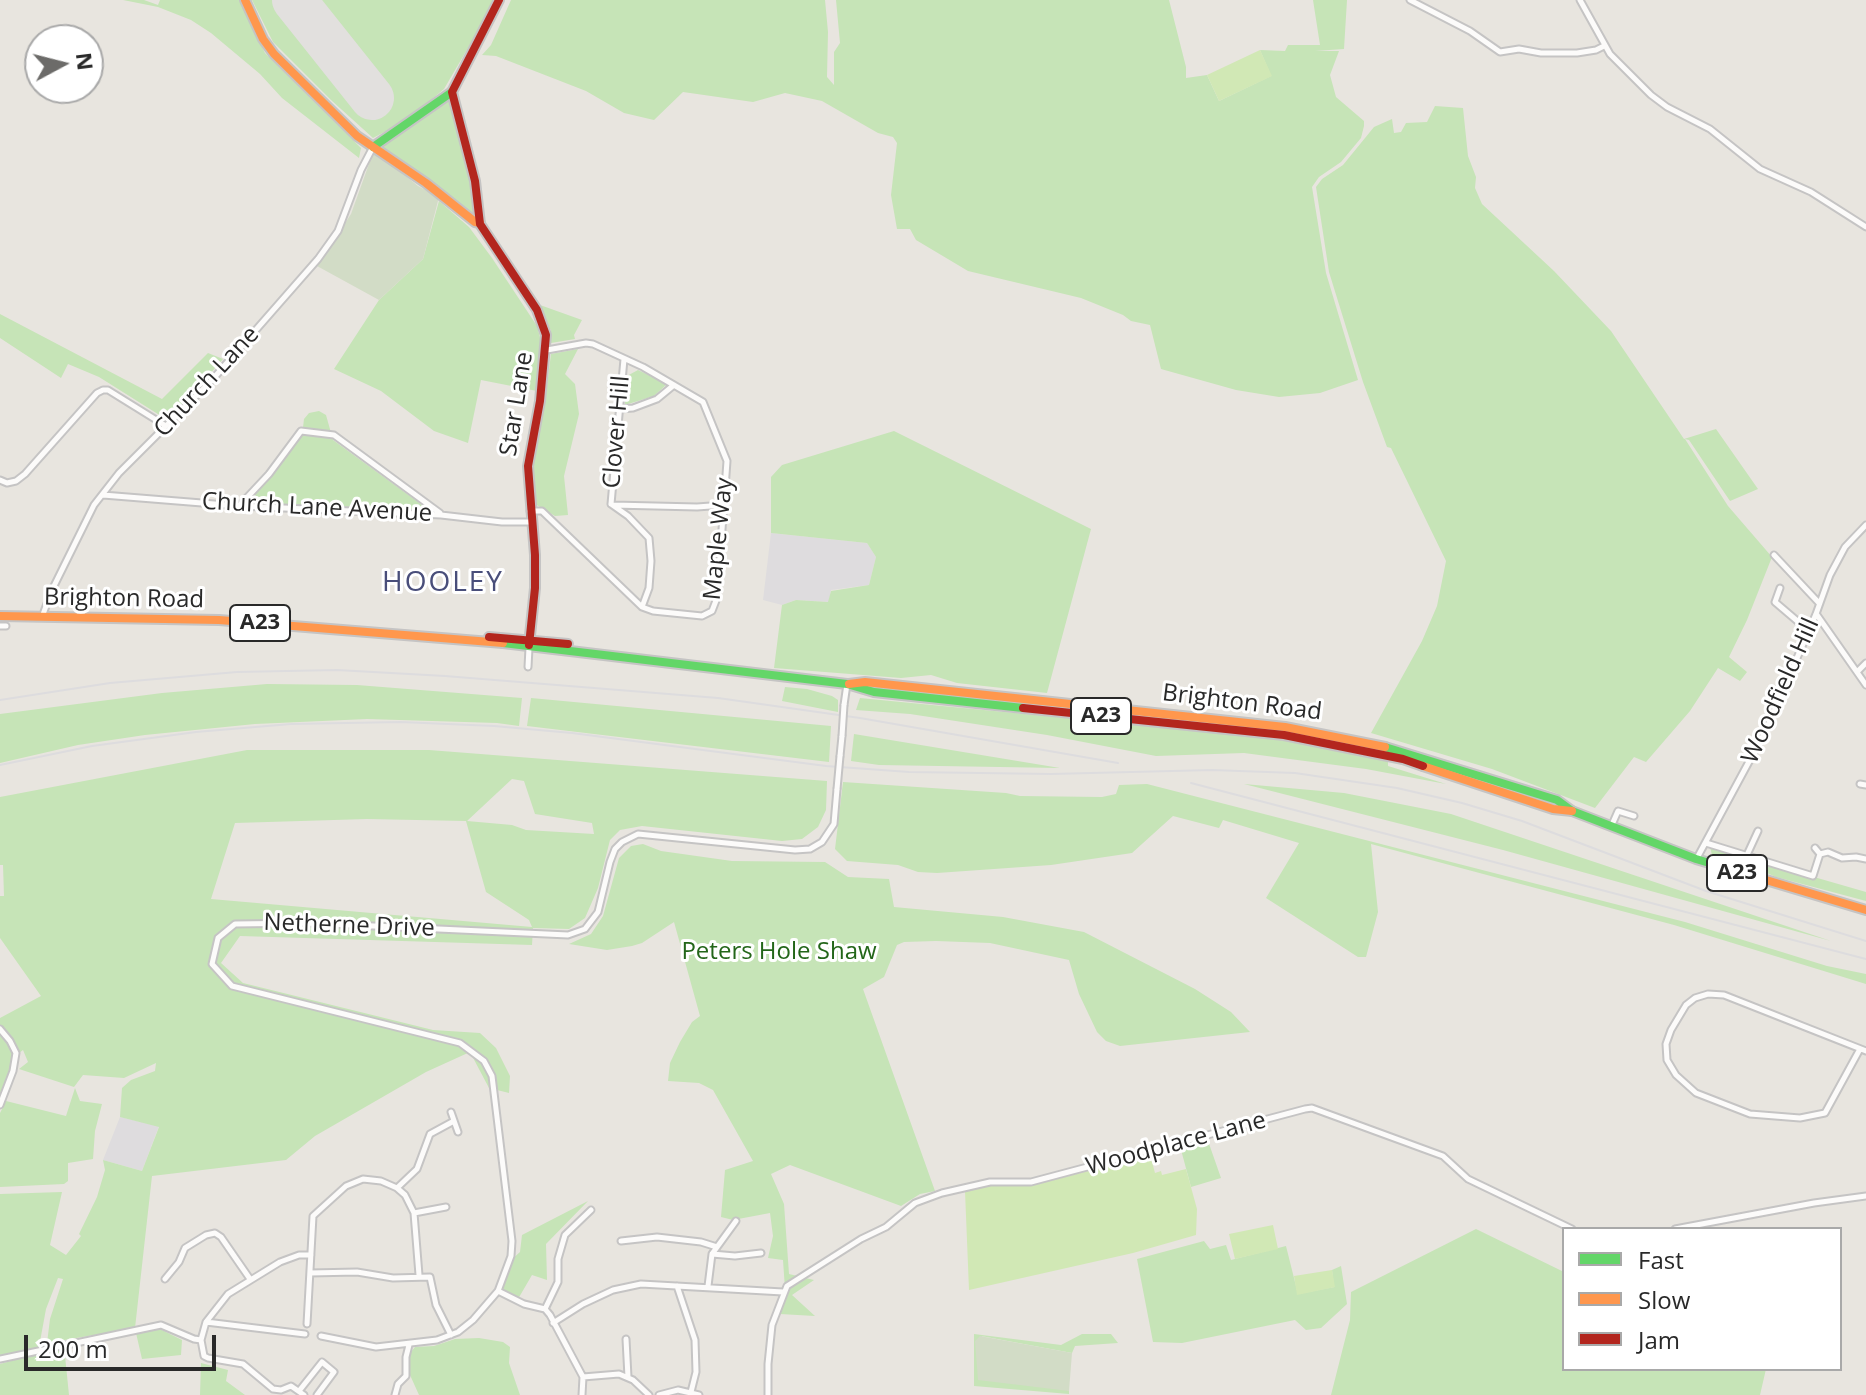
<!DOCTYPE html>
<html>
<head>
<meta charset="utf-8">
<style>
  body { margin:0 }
  #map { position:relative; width:1866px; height:1395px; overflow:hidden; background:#e8e5df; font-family:"Open Sans",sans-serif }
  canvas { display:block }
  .legend { position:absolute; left:1562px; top:1227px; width:280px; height:144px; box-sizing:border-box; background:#fff; border:2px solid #a9a9a9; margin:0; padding:10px 14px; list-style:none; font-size:24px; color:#292929 }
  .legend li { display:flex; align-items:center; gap:16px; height:40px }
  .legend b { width:40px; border:2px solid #a9a9a9 }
  .north { position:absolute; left:24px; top:24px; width:80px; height:80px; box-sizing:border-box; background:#fff; border:2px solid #a9a9a9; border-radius:50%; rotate:83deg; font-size:22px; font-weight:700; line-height:32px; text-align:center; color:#292929 }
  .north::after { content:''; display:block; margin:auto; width:28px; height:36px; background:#6c6b69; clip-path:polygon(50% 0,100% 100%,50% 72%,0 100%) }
  .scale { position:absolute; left:24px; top:1335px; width:192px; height:36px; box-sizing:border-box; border:4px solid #292929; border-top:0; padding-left:10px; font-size:24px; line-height:28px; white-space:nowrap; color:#292929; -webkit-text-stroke:6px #fff; paint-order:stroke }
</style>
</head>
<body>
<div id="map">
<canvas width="1866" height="1395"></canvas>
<ul class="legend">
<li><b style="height:10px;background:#63d668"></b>Fast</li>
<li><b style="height:10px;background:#ff974d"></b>Slow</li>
<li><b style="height:10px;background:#b3261e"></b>Jam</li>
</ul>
<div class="north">N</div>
<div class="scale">200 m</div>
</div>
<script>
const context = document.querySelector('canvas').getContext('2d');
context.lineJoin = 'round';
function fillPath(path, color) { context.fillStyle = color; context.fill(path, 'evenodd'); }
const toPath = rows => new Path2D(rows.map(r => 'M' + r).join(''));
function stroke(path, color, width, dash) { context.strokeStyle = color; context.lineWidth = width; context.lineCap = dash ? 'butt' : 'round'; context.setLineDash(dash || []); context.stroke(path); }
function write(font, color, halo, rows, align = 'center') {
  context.font = font + ' "Open Sans",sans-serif'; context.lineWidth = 6; context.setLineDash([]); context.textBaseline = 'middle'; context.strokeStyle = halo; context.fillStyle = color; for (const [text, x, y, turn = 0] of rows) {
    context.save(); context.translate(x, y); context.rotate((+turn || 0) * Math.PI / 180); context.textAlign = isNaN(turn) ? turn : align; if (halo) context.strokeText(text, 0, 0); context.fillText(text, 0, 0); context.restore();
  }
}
fillPath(toPath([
  [771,533,867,543,876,557,869,585,831,590,829,602,796,600,782,605,763,600],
  [120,1117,159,1126,142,1171,103,1160]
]), '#dedcde');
fillPath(toPath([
  [123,0,144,0,158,5,160,0,239,0,265,53,361,148,359,158,282,98,260,74,211,33,191,20,158,7],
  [252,0,496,0,444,89,407,120,373,138,331,100,273,42],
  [511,0,825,0,828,32,827,77,834,85,834,52,840,43,836,0,1169,0,1186,67,1186,78,1207,75,1219,101,1271,76,1260,50,1285,51,1288,45,1320,45,1313,0,1347,0,1344,49,1315,51,1339,51,1330,75,1336,97,1364,121,1364,126,1361,138,1341,162,1319,177,1312,187,1326,273,1358,380,1320,393,1279,397,1236,390,1161,369,1150,325,1131,321,1123,315,1081,298,968,271,916,240,910,229,897,229,891,195,897,143,893,137,878,133,822,101,785,93,753,102,683,92,654,120,624,113,586,91,496,56,482,55,491,45],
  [449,96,472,181,475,212,472,215,381,149,380,145,427,114],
  [1435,106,1463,108,1468,156,1476,177,1475,188,1482,204,1554,271,1611,331,1684,439,1716,429,1758,489,1730,501,1689,440,1685,439,1728,506,1772,557,1747,620,1729,657,1747,672,1740,681,1718,668,1690,711,1646,762,1634,757,1595,808,1492,769,1371,733,1422,641,1437,606,1446,561,1391,448,1387,447,1363,382,1329,272,1316,187,1322,179,1343,165,1374,127,1392,119,1394,133,1401,132,1406,123,1427,122],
  [439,201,469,227,492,258,537,326,541,341,537,391,481,380,468,443,434,431,381,391,334,369,379,300,423,259],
  [540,305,582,320,574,335,575,339,551,343,551,331],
  [0,314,162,399,208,353,223,359,169,421,99,377,68,364,61,378,0,338],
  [578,349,565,374,575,384,579,414,564,476,568,515,555,516,535,504,533,467,545,402,551,354],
  [638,370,667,384,654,396,625,405,625,377],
  [319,411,326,415,333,440,429,510,248,503,302,436,304,419,309,413],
  [894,431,1091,529,1047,693,957,683,931,675,901,678,774,668,782,605,796,600,828,602,831,591,869,585,876,557,867,543,771,533,771,477,782,465],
  [267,684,357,685,522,698,519,726,497,723,367,719,255,724,145,735,78,745,0,763,0,714,162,693],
  [785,687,807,689,832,696,838,700,838,712,782,701],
  [531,698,831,726,829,762,527,726],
  [860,698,1282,739,1388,760,1388,766,1446,784,1366,769,1244,753,1156,756,1047,735,910,714,856,710],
  [854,734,1060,768,879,765,851,761],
  [247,750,429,750,827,781,826,810,818,827,802,839,782,841,642,826,620,830,610,840,598,888,585,918,569,929,533,928,532,945,240,936,221,963,243,983,433,1030,480,1033,496,1048,510,1076,509,1093,489,1088,470,1052,426,1072,315,1136,286,1160,152,1176,135,1328,47,1343,50,1319,63,1279,58,1278,46,1309,39,1347,0,1356,0,1194,62,1192,50,1245,66,1255,81,1236,79,1234,97,1197,105,1170,103,1160,142,1171,159,1127,120,1117,122,1088,131,1080,155,1071,156,1063,124,1078,83,1075,74,1087,19,1069,28,1062,23,1050,15,1056,12,1073,0,1093,0,1018,41,996,0,938,0,896,4,896,3,865,0,865,0,797],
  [512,779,524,781,535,814,592,823,594,834,526,830,512,825,467,821],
  [367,819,466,821,486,892,529,920,532,927,211,899,235,823],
  [843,782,1006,793,1020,796,1102,797,1116,794,1119,785,1147,784,1685,922,1827,966,1866,974,1866,984,1674,925,1371,844,1378,912,1366,957,1358,957,1266,898,1299,843,1223,820,1219,828,1173,816,1132,853,1051,865,937,873,918,872,898,865,847,861,835,849],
  [1244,784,1344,793,1451,814,1831,941,1503,850],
  [643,844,661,851,732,861,825,862,848,877,889,879,894,907,1003,917,1084,932,1195,989,1231,1012,1250,1032,1120,1046,1106,1041,1097,1032,1079,994,1069,960,990,943,936,941,904,942,897,945,884,977,863,989,935,1191,920,1194,901,1206,790,1165,771,1174,784,1204,789,1274,814,1280,792,1295,815,1316,780,1314,785,1289,783,1260,768,1258,773,1236,770,1213,733,1220,721,1217,725,1170,753,1161,713,1090,699,1083,668,1081,670,1063,680,1042,692,1022,700,1016,674,922,642,943,632,946,607,950,569,944,591,934,603,916,619,858,631,846],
  [1710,847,1866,892,1866,901,1776,877,1746,864,1712,855],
  [75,1088,80,1101,102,1104,95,1131,93,1159,68,1163,68,1181,64,1184,0,1187,0,1113,6,1101,66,1116],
  [1207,1138,1221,1178,1191,1187,1180,1146],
  [588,1201,546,1244,547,1280,532,1275,518,1299,498,1291,509,1262,520,1252,522,1235],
  [1476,1229,1564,1272,1564,1369,1766,1369,1760,1395,1331,1395,1350,1320,1351,1292],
  [1204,1241,1210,1249,1226,1245,1231,1260,1286,1246,1298,1294,1334,1287,1332,1270,1341,1266,1347,1304,1321,1328,1306,1330,1295,1320,1182,1343,1153,1342,1137,1259],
  [160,1329,182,1340,181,1355,142,1359,136,1333],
  [974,1334,1061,1345,1082,1334,1111,1334,1118,1343,1075,1346,1072,1353,981,1336,1069,1391,1069,1394,974,1386],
  [479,1338,503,1342,510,1347,509,1363,520,1395,419,1395,410,1375,410,1353,415,1347,434,1346,455,1339],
  [64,1346,69,1395,0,1395,0,1364],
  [201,1363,228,1370,226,1381,245,1395,200,1395]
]), '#c6e4b7');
fillPath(toPath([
  [374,150,418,186,439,197,423,259,379,300,317,266,351,214],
  [980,1336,1072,1353,1069,1391,978,1380,975,1341]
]), '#d2dcc6');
fillPath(toPath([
  [1260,50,1272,76,1219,101,1207,75],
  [1150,1155,1155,1173,1161,1171,1162,1175,1186,1169,1197,1209,1196,1235,1133,1253,969,1290,965,1191,989,1186,1030,1186],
  [1273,1225,1278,1249,1235,1259,1229,1234],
  [1332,1270,1335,1287,1297,1295,1294,1276]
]), '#d1e8b5');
stroke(toPath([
  [294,0,372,98]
]), '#e2e0de', 44);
const street = toPath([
  [1410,0,1470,31,1500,52,1519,49,1541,53,1577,53,1596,50,1604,46],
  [1580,0,1610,54,1651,95,1667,107,1710,129,1760,169,1811,192,1866,227],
  [619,409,633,408,657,399,674,385],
  [0,480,7,483,16,481,25,474,97,393,103,390,108,390,166,426],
  [103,495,239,506,441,515,502,522,532,522],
  [611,504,624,359],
  [611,504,628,516,649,538,651,561,649,588,642,607],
  [240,505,269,474,301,431,334,435,440,513],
  [613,505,697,507,724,505],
  [530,511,542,511,642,607,653,611,702,616,712,611,717,598,727,461,703,402,643,367,593,344,586,343,547,350],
  [1774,555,1819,603],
  [1780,588,1775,602,1809,631],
  [1817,615,1866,685],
  [42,617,52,590,94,505,119,473,212,380,318,259,338,231,361,170,373,147],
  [0,626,6,626],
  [528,667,529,648],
  [1858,671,1866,663],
  [844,705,847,684],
  [840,756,842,736],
  [1860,784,1866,785],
  [1611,827,1618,811,1634,816],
  [1706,843,1813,876,1820,854,1828,852,1842,858,1856,857,1866,859],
  [1815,848,1820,854],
  [1746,857,1758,831],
  [1697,858,1765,732,1816,614,1830,575,1845,547,1866,525],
  [0,1029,10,1041,16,1053,13,1071,0,1105],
  [1860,1049,1825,1113,1800,1118,1750,1114,1696,1093,1676,1075,1667,1060,1666,1044,1671,1030,1686,1005,1695,998,1708,994,1724,995,1866,1051],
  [451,1112,458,1132],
  [397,1188,417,1169,430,1134,454,1121],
  [414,1213,446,1207],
  [1675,1229,1814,1203,1866,1196],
  [621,1241,657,1237,701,1242,717,1247],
  [712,1254,735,1256,761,1253],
  [310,1273,357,1272,393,1278,430,1277,436,1305,451,1335],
  [165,1279,179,1262,185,1248,206,1235,215,1233,221,1237,250,1279],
  [677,1286,695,1340,696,1372,691,1392],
  [708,1286,712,1254,736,1221],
  [498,1291,524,1304,545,1309,550,1315,583,1377,582,1395],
  [545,1309,558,1282,558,1259,565,1235,591,1210],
  [206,1322,305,1334],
  [553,1323,583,1304,613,1290,641,1284,783,1292],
  [307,1324,313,1216,346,1186,363,1179,381,1181,397,1188,405,1195,414,1213,419,1275],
  [321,1336,376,1347,437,1340,458,1332,473,1320,498,1291,511,1256,512,1241,492,1076,484,1061,460,1043,232,986,212,964,218,938,235,924,309,923,568,935,585,929,598,912,610,862,615,849,622,842,638,834,795,850,810,849,822,842,834,824,837,789],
  [626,1339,628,1377],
  [0,1359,161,1325,194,1339,201,1340],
  [583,1377,619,1374,633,1380,649,1395],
  [299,1391,322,1362,334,1372,317,1395],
  [304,1395,291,1386,281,1390,273,1389,243,1364,208,1358,204,1356,201,1340,206,1322,228,1294,280,1262,299,1255,311,1255],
  [395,1395,398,1384,406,1376,406,1357,409,1345],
  [659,1395,678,1390,699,1395],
  [768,1395,768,1364,772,1325,787,1286,861,1239,886,1227,915,1203,942,1193,990,1182,1031,1182,1305,1109,1312,1108,1443,1156,1468,1179,1572,1229]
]);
const fast = toPath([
  [373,147,452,92],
  [503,643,847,684,874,692,1023,708],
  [1385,747,1557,800,1572,811,1696,859,1736,871]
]);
const slow = toPath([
  [245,0,263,39,274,54,357,136,426,183,475,222,480,223],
  [0,616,219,620,503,643],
  [849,684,865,682,1285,727,1385,747],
  [1423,766,1553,809,1572,811],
  [1736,871,1866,910]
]);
const jam = toPath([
  [499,0,452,92,475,181,480,224,537,310,546,335,540,401,528,466,535,555,535,588,529,645],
  [489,637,568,644],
  [1023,708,1284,735,1403,759,1423,766]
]);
stroke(street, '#c5c4c4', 9);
stroke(fast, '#c5c4c4', 12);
stroke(slow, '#c5c4c4', 12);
stroke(jam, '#c5c4c4', 12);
stroke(street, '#fcfbfa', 5);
stroke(fast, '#63d668', 8);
stroke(slow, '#ff974d', 8);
stroke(jam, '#b3261e', 8);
stroke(toPath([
  [0,700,110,683,237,672,337,670,445,676,718,698,860,718,1118,763],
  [0,765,92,746,196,732,291,724,401,722,494,726,572,733,826,766,909,772,1051,774,1212,770,1295,773,1397,788,1462,803,1522,821,1706,891,1866,941],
  [1191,783,1866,959]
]), '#dddcde', 2);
const streetBridge = toPath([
  [842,736,844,705],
  [837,789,840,756]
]);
stroke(streetBridge, '#c5c4c4', 9, []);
stroke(streetBridge, '#fcfbfa', 5);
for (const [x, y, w] of [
  [260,623,60],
  [1101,716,60],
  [1737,873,60]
]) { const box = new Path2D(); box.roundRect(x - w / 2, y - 18, w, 36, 6); context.fillStyle = '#fff'; context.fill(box); stroke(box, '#292929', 2); }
write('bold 22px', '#292929', null, [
  ["A23",260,623],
  ["A23",1101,716],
  ["A23",1737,873]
]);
write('24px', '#292929', '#fff', [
  ["Church Lane",207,382,-47],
  ["Star Lane",517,404,-81],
  ["Clover Hill",617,432,-85],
  ["Church Lane Avenue",317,508,3],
  ["Maple Way",719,539,-84],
  ["Brighton Road",124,599,1],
  ["Woodfield Hill",1781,691,-66],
  ["Brighton Road",1242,703,7],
  ["Netherne Drive",349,926,2],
  ["Woodplace Lane",1176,1144,-15]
]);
write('24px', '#236619', '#fff', [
  ["Peters Hole Shaw",779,952]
]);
context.letterSpacing = '2px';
write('28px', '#494e7a', '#fff', [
  ["HOOLEY",443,583]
]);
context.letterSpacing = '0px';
</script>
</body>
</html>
